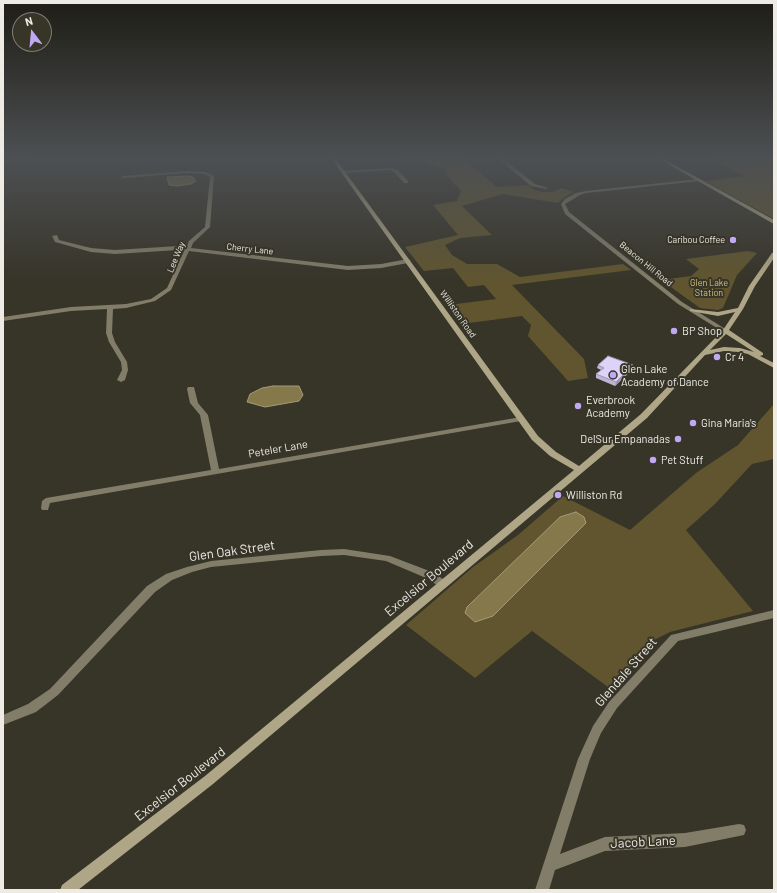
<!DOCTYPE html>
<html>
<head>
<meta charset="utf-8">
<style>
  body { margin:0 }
  #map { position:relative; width:777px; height:893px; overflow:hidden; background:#373428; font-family:Barlow,sans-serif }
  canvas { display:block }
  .frame { position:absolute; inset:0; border:4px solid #edebe4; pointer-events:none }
  .north { position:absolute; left:12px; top:12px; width:40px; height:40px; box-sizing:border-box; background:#373428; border:1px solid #807d73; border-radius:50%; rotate:344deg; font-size:11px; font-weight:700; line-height:16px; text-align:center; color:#edebe4 }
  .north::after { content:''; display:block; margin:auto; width:14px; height:18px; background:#bfa8f4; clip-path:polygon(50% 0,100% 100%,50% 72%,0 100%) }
</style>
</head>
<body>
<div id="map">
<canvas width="777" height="893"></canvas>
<div class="frame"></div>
<div class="north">N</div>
</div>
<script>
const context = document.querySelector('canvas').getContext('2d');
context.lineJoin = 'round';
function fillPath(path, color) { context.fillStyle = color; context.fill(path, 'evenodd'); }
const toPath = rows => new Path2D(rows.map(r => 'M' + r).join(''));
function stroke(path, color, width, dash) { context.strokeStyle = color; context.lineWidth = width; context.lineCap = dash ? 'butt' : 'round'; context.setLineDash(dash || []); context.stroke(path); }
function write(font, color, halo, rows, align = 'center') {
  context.font = font + ' Barlow,sans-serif'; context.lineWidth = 4; context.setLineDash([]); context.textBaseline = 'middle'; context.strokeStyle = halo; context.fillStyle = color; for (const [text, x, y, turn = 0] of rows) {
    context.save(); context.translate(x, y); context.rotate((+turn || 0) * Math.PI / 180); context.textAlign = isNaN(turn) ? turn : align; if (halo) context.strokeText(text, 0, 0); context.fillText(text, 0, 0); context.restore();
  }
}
fillPath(toPath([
  [392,158,462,158,497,187,528,185,535,190,542,192,552,192,562,188,573,192,565,197,558,203,503,194,462,206,492,235,460,238,445,245,452,255,467,264,497,264,520,277,623,264,631,270,512,285,584,359,588,378,568,381,528,336,531,325,522,316,462,324,448,305,496,299,484,285,468,287,453,268,424,271,405,247,458,235,433,205,457,201,461,191,448,177,445,169,419,161],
  [721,158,774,158,774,219,705,181,745,176,712,159],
  [748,251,757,253,737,275,723,308,718,310,700,308,661,280,691,276,699,269,686,259],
  [774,404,774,459,752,464,715,504,686,530,753,611,670,632,652,641,612,690,532,631,475,678,406,625,473,567,518,535,563,496,630,530,696,473,738,445]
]), '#60552f');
const water = toPath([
  [188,176,193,177,196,181,191,184,177,186,169,185,167,177,188,176],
  [273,386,299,386,303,395,299,401,265,407,247,402,250,394,262,388,273,386],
  [576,512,584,517,586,523,493,616,475,622,465,613,467,607,560,517,576,512]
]);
fillPath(water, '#85794b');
stroke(water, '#a49b79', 1);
fillPath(toPath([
  [24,158,36,158,3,163,3,161,24,158],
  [497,158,502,158,535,184,548,188,546,189,531,186,497,158],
  [391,168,398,170,408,181,408,183,404,183,394,172,390,170,343,173,341,172,343,171,391,168],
  [187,171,205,172,214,176,210,227,193,243,191,248,348,266,381,264,408,259,411,261,408,263,381,268,348,270,189,251,171,290,155,301,126,308,113,309,112,333,115,342,127,362,128,370,125,380,121,382,117,380,122,370,121,362,109,342,106,333,107,309,71,311,3,321,3,317,71,307,126,304,151,299,167,288,184,251,178,250,115,254,91,252,55,242,52,236,57,235,59,240,91,248,115,250,178,246,186,248,189,241,205,227,210,177,204,174,187,173,123,178,121,177,123,176,187,171],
  [698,179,700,180,700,181,586,193,580,195,565,204,569,212,682,302,727,330,728,331,725,333,678,304,565,214,561,204,565,199,576,193,586,191,698,179],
  [188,387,194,387,198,403,208,415,219,469,521,417,525,419,521,421,50,503,48,510,42,510,41,508,42,501,46,498,211,470,200,415,190,403,187,389,188,387],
  [344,549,390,556,432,572,446,581,448,584,446,587,443,588,440,587,426,578,386,561,344,555,321,556,211,567,192,572,172,580,155,592,58,695,36,712,3,725,3,715,28,704,50,689,147,586,166,574,187,567,211,561,321,550,344,549],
  [774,610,774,618,678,641,617,708,601,733,590,759,560,854,605,837,685,833,739,824,744,825,746,830,744,835,685,847,605,851,555,870,549,890,535,890,578,759,593,726,609,702,671,635,774,610]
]), '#827d69');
fillPath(toPath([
  [331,158,335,158,538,436,556,452,579,466,641,414,723,330,735,312,718,316,690,311,690,309,718,312,738,308,749,286,772,253,774,252,774,258,755,286,743,309,729,330,763,353,763,355,760,356,774,363,774,368,748,354,739,352,724,351,705,355,647,418,213,784,78,890,60,890,62,885,205,776,574,470,550,456,532,440,331,158],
  [726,334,754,352,740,348,724,347,710,350,726,334],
  [657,158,662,158,774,220,774,224,657,158]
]), '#afa687');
fillPath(toPath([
  [598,365,633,369,615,386,596,378,596,374,601,370,597,368]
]), '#beb5d5');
fillPath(toPath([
  [633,365,633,369,615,386,616,382]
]), '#9b94ae');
const building = toPath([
  [608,356,633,365,616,382,596,374,604,368,598,365,608,356]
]);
fillPath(building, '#ddd3f8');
stroke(building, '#9b94ae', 1);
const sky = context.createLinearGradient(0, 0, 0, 283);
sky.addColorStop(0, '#1e1d16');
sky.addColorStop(0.56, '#4d5053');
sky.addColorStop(1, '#4d505300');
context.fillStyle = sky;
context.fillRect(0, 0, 777, 283);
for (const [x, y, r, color] of [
  [733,240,4,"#bfa8f4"],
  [674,331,4,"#bfa8f4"],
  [717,357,4,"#bfa8f4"],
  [613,375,4,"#bfa8f4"],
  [578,406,4,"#bfa8f4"],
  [693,423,4,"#bfa8f4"],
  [678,439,4,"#bfa8f4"],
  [653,460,4,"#bfa8f4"],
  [558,495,4,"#bfa8f4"]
]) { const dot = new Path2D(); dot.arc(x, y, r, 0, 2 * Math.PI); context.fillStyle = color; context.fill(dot); stroke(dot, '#373428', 1.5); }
write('9px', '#edebe4', '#373428', [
  ["Caribou Coffee",725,240]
], 'right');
write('9px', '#edebe4', '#373428', [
  ["Cherry Lane",250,249,6],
  ["Lee Way",176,257,-67],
  ["Beacon Hill Road",646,264,39],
  ["Williston Road",458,314,55]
]);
write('9px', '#d8c47b', '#373428', [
  ["Glen Lake",709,283],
  ["Station",709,293]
]);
write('11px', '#edebe4', '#373428', [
  ["BP Shop",682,331],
  ["Cr 4",725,357],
  ["Glen Lake",621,369],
  ["Academy of Dance",621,382],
  ["Everbrook",586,400],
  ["Academy",586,413],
  ["Gina Maria's",701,423],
  ["DelSur Empanadas",670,439,"right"],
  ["Pet Stuff",661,460],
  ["Williston Rd",566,495]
], 'left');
write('11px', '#edebe4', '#373428', [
  ["Peteler Lane",278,449,-10]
]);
write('13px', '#edebe4', '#373428', [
  ["Glen Oak Street",232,551,-8],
  ["Excelsior Boulevard",429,578,-40],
  ["Glendale Street",626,672,-49],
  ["Excelsior Boulevard",180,784,-38],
  ["Jacob Lane",643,842,-3]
]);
</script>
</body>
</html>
